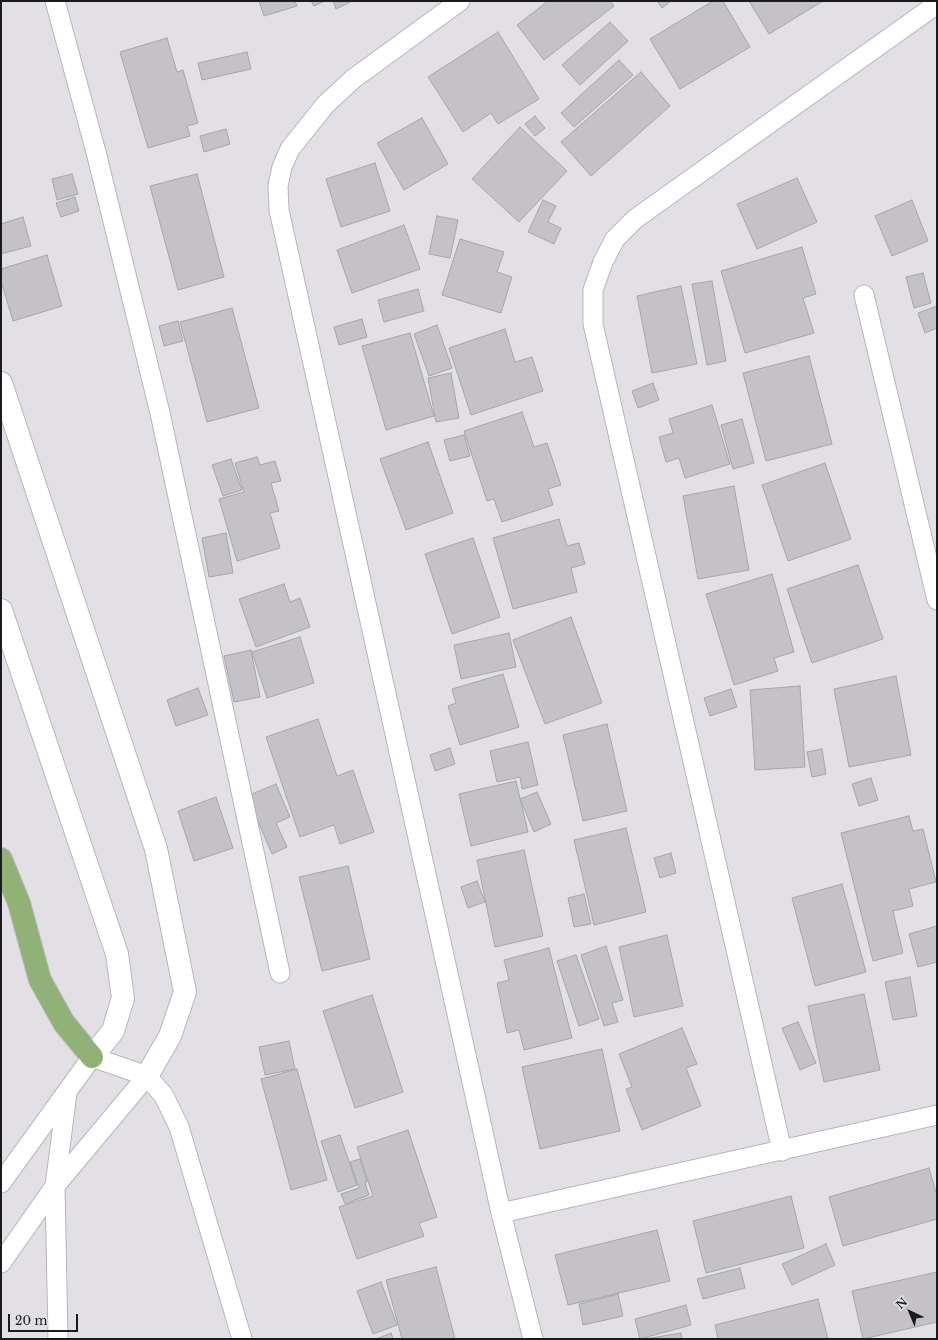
<!DOCTYPE html>
<html>
<head>
<meta charset="utf-8">
<style>
  body { margin:0 }
  #map { position:relative; width:938px; height:1340px; overflow:hidden; background:#e2e0e5; font-family:"Libre Baskerville",serif }
  canvas { display:block }
  .frame { position:absolute; inset:0; border:2px solid #1b1a1c; pointer-events:none }
  .north { position:absolute; left:890px; top:1292px; width:40px; height:40px; -webkit-text-stroke:3px #e2e0e5; paint-order:stroke; rotate:316deg; font-size:11px; font-weight:700; line-height:16px; text-align:center; color:#1b1a1c }
  .north::after { content:''; display:block; margin:auto; width:14px; height:18px; background:#1b1a1c; clip-path:polygon(50% 0,100% 100%,50% 72%,0 100%) }
  .scale { position:absolute; left:8px; top:1314px; width:70px; height:18px; box-sizing:border-box; border:2px solid #1b1a1c; border-top:0; padding-left:5px; font-size:12px; line-height:14px; white-space:nowrap; color:#1b1a1c; -webkit-text-stroke:3px #e2e0e5; paint-order:stroke }
</style>
</head>
<body>
<div id="map">
<canvas width="938" height="1340"></canvas>
<div class="frame"></div>
<div class="north">N</div>
<div class="scale">20 m</div>
</div>
<script>
const context = document.querySelector('canvas').getContext('2d');
context.lineJoin = 'round';
function fillPath(path, color) { context.fillStyle = color; context.fill(path, 'evenodd'); }
const toPath = rows => new Path2D(rows.map(r => 'M' + r).join(''));
function stroke(path, color, width, dash) { context.strokeStyle = color; context.lineWidth = width; context.lineCap = dash ? 'butt' : 'round'; context.setLineDash(dash || []); context.stroke(path); }
const building = toPath([
  [259,1,295,1,297,6,264,16,259,1],
  [311,1,325,1,314,6,311,1],
  [333,1,352,1,336,9,333,1],
  [548,1,610,1,614,6,544,60,517,25,548,1],
  [657,1,671,1,662,8,657,1],
  [713,1,723,1,750,47,680,89,650,39,713,1],
  [749,1,823,1,769,34,749,1],
  [610,22,628,41,580,85,562,65,610,22],
  [498,32,539,99,498,124,491,113,463,132,428,77,498,32],
  [167,38,177,72,183,70,198,123,187,126,190,136,148,148,120,52,167,38],
  [247,52,251,69,202,80,198,63,247,52],
  [619,60,633,75,574,127,561,113,619,60],
  [641,72,670,106,591,176,561,142,641,72],
  [535,116,545,128,535,136,525,124,535,116],
  [422,118,448,164,404,190,377,143,422,118],
  [520,127,567,171,519,222,472,179,520,127],
  [226,129,230,144,204,152,200,136,226,129],
  [375,163,390,211,341,227,326,179,375,163],
  [72,174,78,194,57,200,52,179,72,174],
  [197,174,224,277,178,290,150,186,197,174],
  [797,178,817,222,757,249,737,204,797,178],
  [75,197,79,211,61,217,56,203,75,197],
  [543,200,556,206,548,222,561,228,554,244,528,232,543,200],
  [912,200,928,241,892,256,875,216,912,200],
  [437,216,458,220,450,258,429,254,437,216],
  [23,217,31,246,1,254,1,224,23,217],
  [404,225,420,269,352,293,337,250,404,225],
  [460,239,504,252,497,272,512,277,501,313,442,295,460,239],
  [802,247,816,294,803,298,814,333,745,353,721,271,802,247],
  [47,255,62,306,13,321,1,281,1,269,47,255],
  [923,273,931,303,914,308,906,277,923,273],
  [712,281,726,361,707,365,692,284,712,281],
  [681,286,697,364,652,373,637,296,681,286],
  [418,289,424,311,384,322,378,300,418,289],
  [937,306,937,328,925,333,918,313,937,306],
  [232,308,259,408,207,422,180,322,232,308],
  [362,319,367,337,339,345,334,327,362,319],
  [178,321,183,341,164,346,159,326,178,321],
  [437,325,452,368,429,376,414,334,437,325],
  [505,329,515,362,532,357,543,391,471,415,449,348,505,329],
  [410,333,434,416,386,430,362,346,410,333],
  [809,356,832,444,766,461,743,373,809,356],
  [451,373,459,418,436,422,428,378,451,373],
  [653,383,659,400,638,408,632,391,653,383],
  [712,405,730,464,685,478,679,458,666,462,659,437,673,433,669,419,712,405],
  [522,412,534,447,547,443,561,485,548,489,553,505,502,522,494,499,487,501,464,431,522,412],
  [742,419,754,463,733,469,721,425,742,419],
  [464,435,470,456,450,461,444,440,464,435],
  [428,442,453,513,406,530,380,459,428,442],
  [257,457,260,465,275,461,281,481,271,483,279,511,270,513,280,548,237,561,219,499,244,492,235,463,257,457],
  [231,459,242,490,223,496,212,465,231,459],
  [825,463,851,539,788,561,762,485,825,463],
  [734,486,749,570,698,579,683,496,734,486],
  [559,519,567,546,579,543,585,564,571,568,577,592,513,609,493,538,559,519],
  [226,533,233,573,209,577,202,538,226,533],
  [473,538,500,617,452,634,425,554,473,538],
  [858,565,883,639,812,663,787,589,858,565],
  [772,574,794,652,774,658,778,671,734,685,706,594,772,574],
  [284,584,290,602,300,598,310,627,256,647,239,599,284,584],
  [571,617,602,703,545,724,513,640,571,617],
  [509,633,516,667,461,679,454,645,509,633],
  [300,637,314,683,267,698,252,652,300,637],
  [251,650,260,697,234,702,224,656,251,650],
  [503,674,519,727,460,745,448,706,456,703,452,689,503,674],
  [896,676,911,755,849,767,834,689,896,676],
  [800,686,805,767,755,770,750,690,800,686],
  [198,688,208,715,176,726,167,700,198,688],
  [731,689,737,707,710,716,704,698,731,689],
  [318,719,337,776,353,770,374,832,340,844,334,825,300,837,266,737,318,719],
  [607,724,627,811,583,821,563,735,607,724],
  [528,742,538,785,522,789,520,777,497,782,490,751,528,742],
  [450,748,455,764,435,771,430,755,450,748],
  [822,749,826,774,812,777,807,752,822,749],
  [871,778,878,800,859,806,852,784,871,778],
  [516,781,528,832,471,846,459,794,516,781],
  [276,784,290,817,276,823,287,847,272,854,247,796,276,784],
  [537,792,551,824,534,832,520,799,537,792],
  [216,797,233,848,194,861,178,811,216,797],
  [909,816,913,831,923,829,936,882,909,889,913,906,893,911,903,953,873,961,841,833,909,816],
  [626,828,646,912,594,925,574,840,626,828],
  [524,850,543,936,495,947,477,860,524,850],
  [671,853,676,873,660,878,654,858,671,853],
  [348,866,370,959,322,971,299,877,348,866],
  [477,881,485,902,468,908,461,887,477,881],
  [842,884,866,972,815,986,792,898,842,884],
  [584,894,591,924,574,927,568,898,584,894],
  [937,926,937,962,918,967,909,934,937,926],
  [667,935,683,1006,634,1017,619,947,667,935],
  [606,946,623,1000,612,1003,618,1022,604,1026,581,955,606,946],
  [549,948,572,1038,524,1050,519,1030,507,1033,497,983,509,980,504,960,549,948],
  [576,955,599,1019,579,1026,557,961,576,955],
  [910,977,917,1016,893,1020,885,982,910,977],
  [864,994,880,1070,824,1082,808,1006,864,994],
  [372,995,403,1092,355,1108,323,1011,372,995],
  [798,1022,816,1063,800,1070,782,1028,798,1022],
  [682,1028,697,1064,686,1068,701,1106,642,1130,626,1089,632,1087,619,1054,682,1028],
  [289,1041,295,1069,265,1075,259,1047,289,1041],
  [602,1049,620,1131,540,1149,522,1067,602,1049],
  [297,1069,327,1180,291,1190,261,1079,297,1069],
  [408,1130,437,1217,419,1223,424,1236,357,1259,339,1207,373,1196,357,1147,408,1130],
  [340,1135,357,1185,338,1192,321,1141,340,1135],
  [360,1159,367,1182,365,1183,369,1195,345,1204,341,1194,359,1188,350,1162,360,1159],
  [929,1168,937,1196,937,1219,843,1246,829,1197,929,1168],
  [791,1196,804,1248,706,1273,693,1221,791,1196],
  [657,1230,670,1281,568,1305,555,1255,657,1230],
  [826,1244,835,1265,792,1285,782,1264,826,1244],
  [436,1267,455,1339,402,1339,386,1280,436,1267],
  [740,1268,745,1288,703,1299,697,1279,740,1268],
  [937,1272,937,1322,863,1339,852,1291,937,1272],
  [381,1282,397,1325,373,1334,357,1291,381,1282],
  [618,1294,623,1316,583,1325,579,1304,618,1294],
  [818,1299,828,1339,718,1339,715,1325,818,1299],
  [686,1305,691,1325,640,1339,635,1319,686,1305],
  [391,1333,393,1339,376,1339,391,1333],
  [681,1333,682,1339,645,1339,681,1333]
]);
fillPath(building, '#c4c2c7');
stroke(building, '#a6a5a9', 1);
const street = toPath([
  [55,1,96,152,160,413,280,973],
  [460,1,353,79,325,105,290,149,282,167,278,186,279,210,501,1213,533,1339],
  [864,295,937,600],
  [782,1151,593,324,593,290,603,262,615,239,635,219,937,4],
  [1,1183,92,1057,147,1076,164,1096,179,1127,242,1339],
  [501,1213,937,1115],
  [1,1263,55,1186,147,1076],
  [58,1339,55,1186,67,1093]
]);
const secondary = toPath([
  [1,383,156,849,185,992,170,1036,147,1076],
  [1,610,117,954,123,998,113,1031,92,1057]
]);
const highway = toPath([
  [1,859,19,903,40,980,64,1023,92,1057]
]);
stroke(street, '#b7b5ba', 21);
stroke(secondary, '#b7b5ba', 24);
stroke(highway, '#bfbfbf', 24);
stroke(street, '#fff', 19);
stroke(secondary, '#fff', 22);
stroke(highway, '#90b276', 22);
</script>
</body>
</html>
